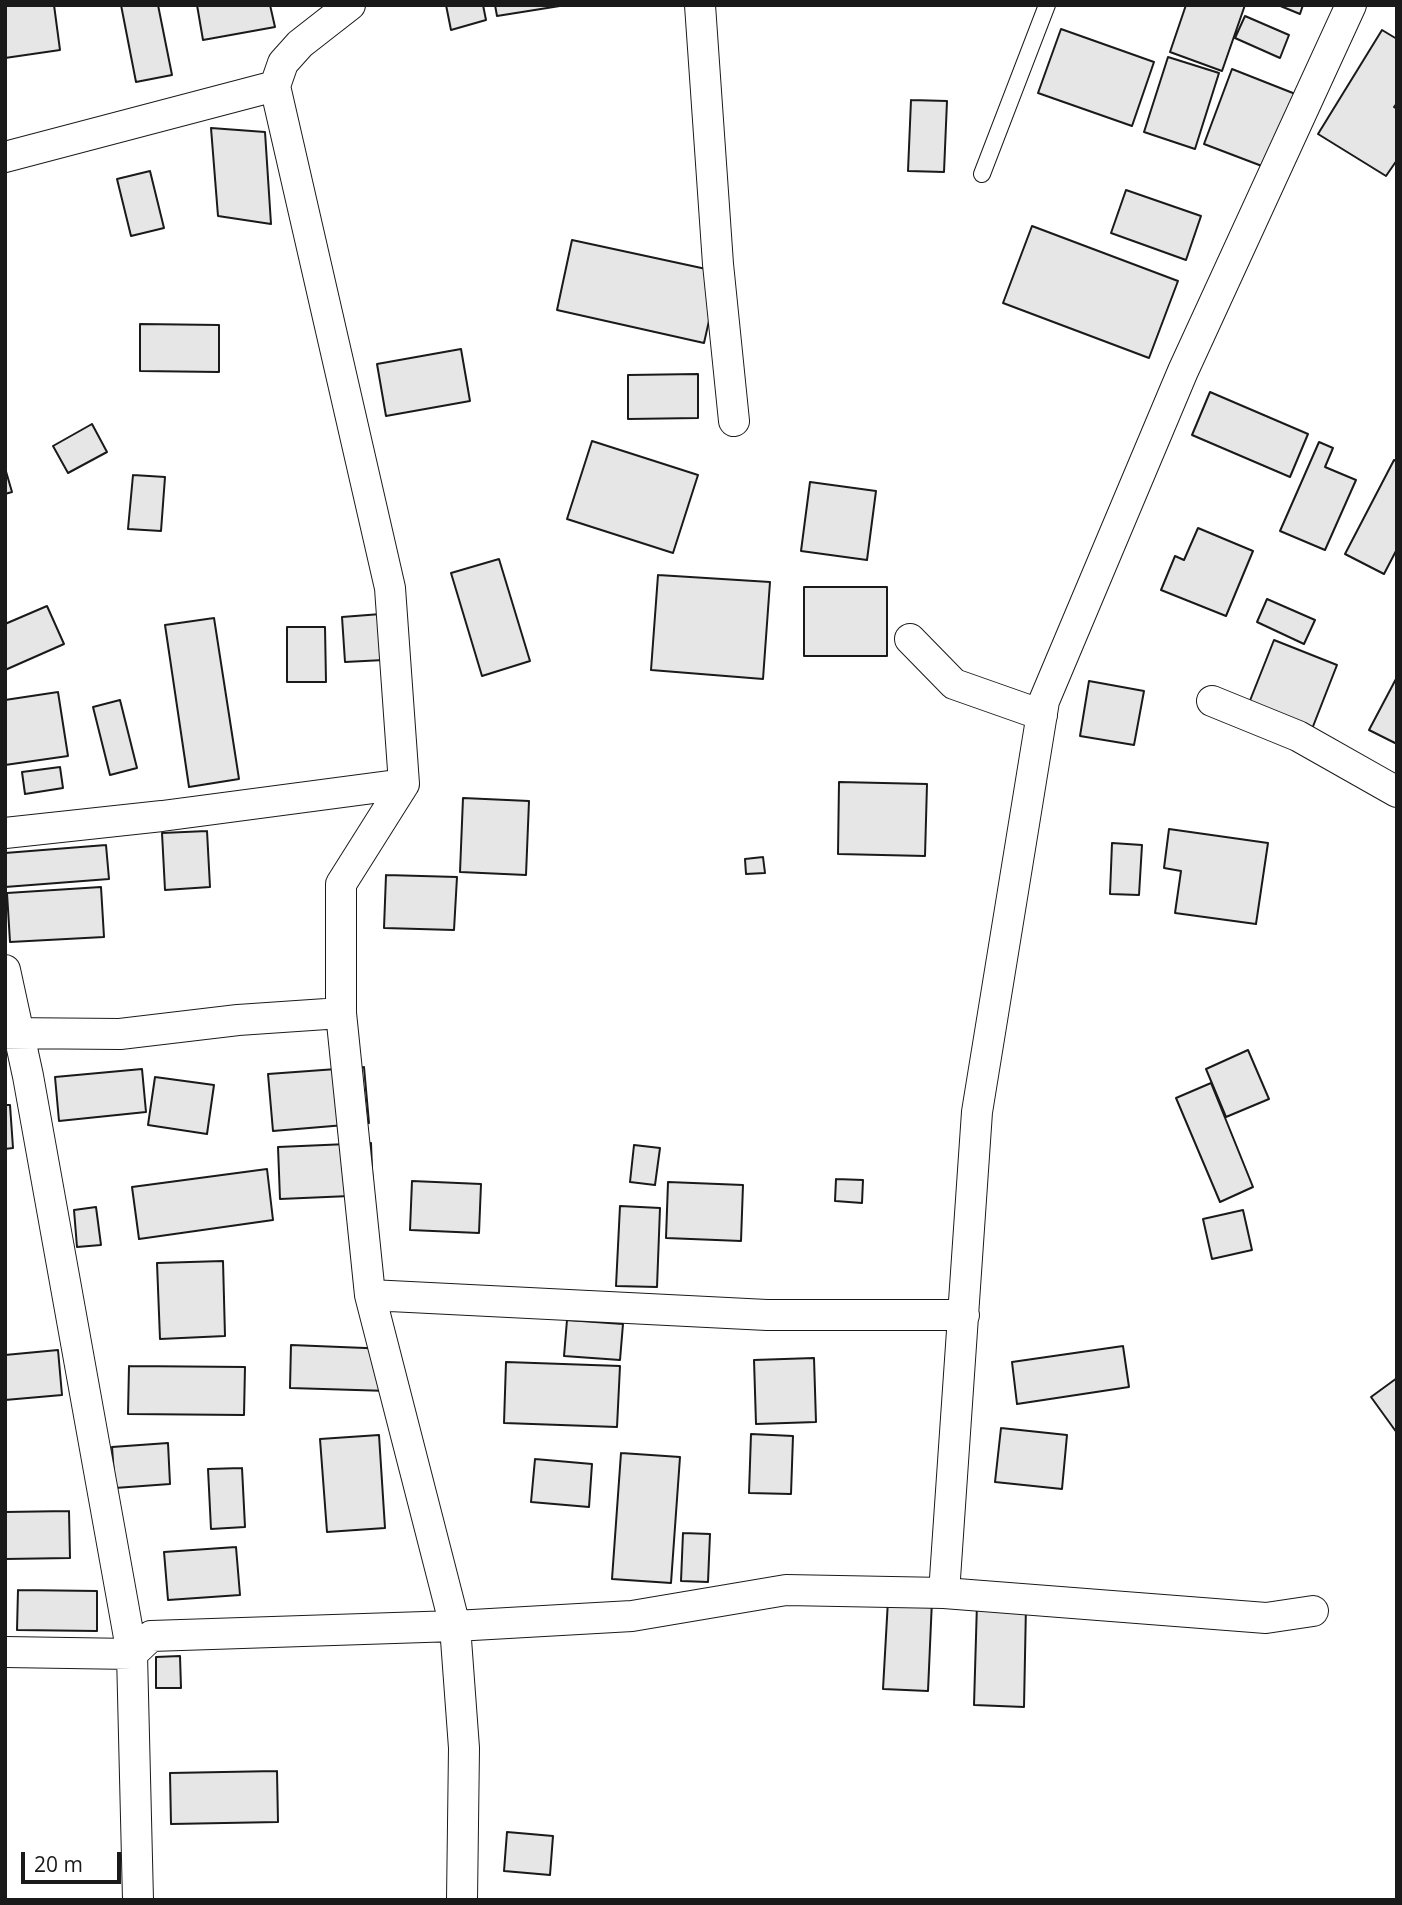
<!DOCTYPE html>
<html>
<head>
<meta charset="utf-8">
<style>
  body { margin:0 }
  #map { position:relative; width:1402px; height:1905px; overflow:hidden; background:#fff; font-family:"Open Sans",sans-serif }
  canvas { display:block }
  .frame { position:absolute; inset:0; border:7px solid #1a1a1a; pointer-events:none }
  .scale { position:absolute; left:21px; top:1852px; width:100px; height:32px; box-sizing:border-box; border:4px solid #1a1a1a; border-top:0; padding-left:9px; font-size:21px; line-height:24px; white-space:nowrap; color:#1a1a1a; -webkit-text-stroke:5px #fff; paint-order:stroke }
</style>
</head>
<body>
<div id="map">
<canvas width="1402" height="1905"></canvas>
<div class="frame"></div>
<div class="scale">20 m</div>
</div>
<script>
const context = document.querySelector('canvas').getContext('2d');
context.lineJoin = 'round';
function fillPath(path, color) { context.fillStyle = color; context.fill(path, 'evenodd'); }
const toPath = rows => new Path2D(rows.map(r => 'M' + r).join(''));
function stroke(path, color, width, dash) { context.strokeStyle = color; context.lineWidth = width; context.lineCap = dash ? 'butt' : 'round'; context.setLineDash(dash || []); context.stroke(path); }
const building = toPath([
  [5,5,54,5,60,50,5,58,5,5],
  [121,5,158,5,172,75,136,82,121,5],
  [197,5,270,5,275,27,203,40,197,5],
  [446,5,483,5,486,20,451,30,446,5],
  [495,5,566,5,497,16,495,5],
  [1186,5,1245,5,1222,71,1170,52,1186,5],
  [1278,5,1303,5,1300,14,1278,5],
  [1245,16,1289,35,1280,58,1235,38,1245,16],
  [1061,29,1154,62,1132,126,1038,93,1061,29],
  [1382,30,1397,39,1397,103,1394,107,1397,109,1397,160,1386,176,1318,134,1382,30],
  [1168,57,1219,73,1195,149,1144,132,1168,57],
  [1232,69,1303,97,1275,171,1204,144,1232,69],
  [911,100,947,101,944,172,908,171,911,100],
  [211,128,265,132,271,224,218,216,211,128],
  [150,171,164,228,131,236,117,179,150,171],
  [1126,190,1201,216,1186,260,1111,233,1126,190],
  [1032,226,1178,281,1149,358,1003,303,1032,226],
  [572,240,720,272,704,343,557,310,572,240],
  [140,324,219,325,219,372,140,371,140,324],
  [461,349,470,401,386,416,377,364,461,349],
  [698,374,698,418,628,419,628,375,698,374],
  [1210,392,1308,434,1290,477,1192,435,1210,392],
  [92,424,107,452,68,473,53,446,92,424],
  [592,441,698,475,673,553,567,519,592,441],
  [1319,442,1333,448,1325,467,1356,480,1325,550,1280,531,1319,442],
  [1394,460,1397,461,1397,549,1384,574,1345,554,1394,460],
  [5,468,12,492,5,494,5,468],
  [133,475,165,477,161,531,128,529,133,475],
  [810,482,876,491,867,560,801,551,810,482],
  [1198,528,1253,551,1226,616,1161,590,1175,556,1184,560,1198,528],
  [499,559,530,661,482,676,451,573,499,559],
  [658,575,770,582,763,679,651,670,658,575],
  [804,587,887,587,887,656,804,656,804,587],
  [1267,599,1315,620,1304,644,1257,622,1267,599],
  [47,606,64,644,5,670,5,624,47,606],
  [381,614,384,660,345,662,342,617,381,614],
  [214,618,239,779,189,787,165,625,214,618],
  [287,627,325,627,326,682,287,682,287,627],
  [1274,640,1337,665,1312,729,1249,703,1274,640],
  [1397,677,1397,744,1369,730,1397,677],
  [1089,681,1144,691,1134,745,1080,736,1089,681],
  [58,692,68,756,5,765,5,700,58,692],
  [120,700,137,768,110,775,93,707,120,700],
  [60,767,63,788,25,794,22,772,60,767],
  [839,782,927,784,925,856,838,854,839,782],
  [463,798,529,801,526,875,460,872,463,798],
  [1169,829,1268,843,1256,924,1175,913,1181,871,1164,868,1169,829],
  [207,831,210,887,165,890,162,833,207,831],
  [1112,843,1142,845,1139,895,1110,894,1112,843],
  [106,845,109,879,5,887,5,853,106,845],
  [763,857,765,873,746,874,745,859,763,857],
  [386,875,457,877,454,930,384,928,386,875],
  [101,887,104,937,10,942,7,893,101,887],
  [1248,1050,1269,1099,1226,1117,1206,1069,1248,1050],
  [364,1067,369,1123,273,1131,268,1074,364,1067],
  [142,1069,146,1112,59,1121,55,1077,142,1069],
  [155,1077,214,1085,207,1134,148,1125,155,1077],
  [1211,1083,1253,1187,1220,1202,1176,1098,1211,1083],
  [5,1105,10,1105,13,1148,5,1149,5,1105],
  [371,1143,373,1195,280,1199,278,1147,371,1143],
  [634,1145,660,1148,655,1185,630,1182,634,1145],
  [267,1169,273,1220,139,1239,132,1187,267,1169],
  [836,1179,863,1180,862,1203,835,1201,836,1179],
  [412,1181,481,1184,479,1233,410,1230,412,1181],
  [668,1182,743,1185,741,1241,666,1238,668,1182],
  [620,1206,660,1208,657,1287,616,1286,620,1206],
  [96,1207,101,1245,77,1247,74,1210,96,1207],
  [1243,1210,1252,1250,1212,1259,1203,1219,1243,1210],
  [223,1261,225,1336,160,1339,157,1263,223,1261],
  [567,1320,623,1324,620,1360,564,1356,567,1320],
  [291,1345,390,1349,389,1391,290,1388,291,1345],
  [1123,1346,1129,1387,1017,1404,1012,1362,1123,1346],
  [58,1350,62,1395,5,1400,5,1355,58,1350],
  [814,1358,816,1422,756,1424,754,1360,814,1358],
  [506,1362,620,1366,617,1427,504,1423,506,1362],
  [129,1366,245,1367,244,1415,128,1414,129,1366],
  [1397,1378,1397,1433,1371,1397,1397,1378],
  [1001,1428,1067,1435,1062,1489,995,1482,1001,1428],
  [751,1434,793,1436,791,1494,749,1493,751,1434],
  [379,1435,385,1528,327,1532,320,1439,379,1435],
  [168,1443,170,1484,115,1488,112,1447,168,1443],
  [621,1453,680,1457,671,1583,612,1579,621,1453],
  [535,1459,592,1464,589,1507,531,1502,535,1459],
  [242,1468,245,1527,211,1529,208,1469,242,1468],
  [69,1511,70,1558,5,1559,5,1512,69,1511],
  [683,1533,710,1534,708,1582,681,1581,683,1533],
  [236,1547,240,1595,168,1600,164,1552,236,1547],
  [18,1590,97,1591,97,1631,17,1630,18,1590],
  [888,1600,932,1600,928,1691,883,1689,888,1600],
  [977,1603,1026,1605,1024,1707,974,1705,977,1603],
  [180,1656,181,1688,156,1688,156,1657,180,1656],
  [277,1771,278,1822,171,1824,170,1773,277,1771],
  [507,1832,553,1836,550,1875,504,1871,507,1832]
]);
fillPath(building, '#e6e6e6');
stroke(building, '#1a1a1a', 2);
const service = toPath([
  [982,174,1047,5]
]);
const minor = toPath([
  [700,5,718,264,734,421],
  [275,86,283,63,300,44,350,5],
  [5,157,275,86,390,588,404,784,341,884,341,1013,370,1295,455,1626,464,1748,462,1900],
  [910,639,954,684,1042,715],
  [1212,701,1298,736,1397,792],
  [5,833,162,816,404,784],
  [5,970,28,1076,132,1654,138,1900],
  [5,1033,120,1034,238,1020,341,1013],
  [370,1295,767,1315,964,1315],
  [944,1593,977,1112,1044,701,1183,371,1351,5],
  [5,1652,132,1654,151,1636,455,1626,632,1616,786,1590,944,1593,1266,1618,1313,1611]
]);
stroke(service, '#1a1a1a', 18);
stroke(minor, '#1a1a1a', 32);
stroke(service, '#fff', 16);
stroke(minor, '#fff', 30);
</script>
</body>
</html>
